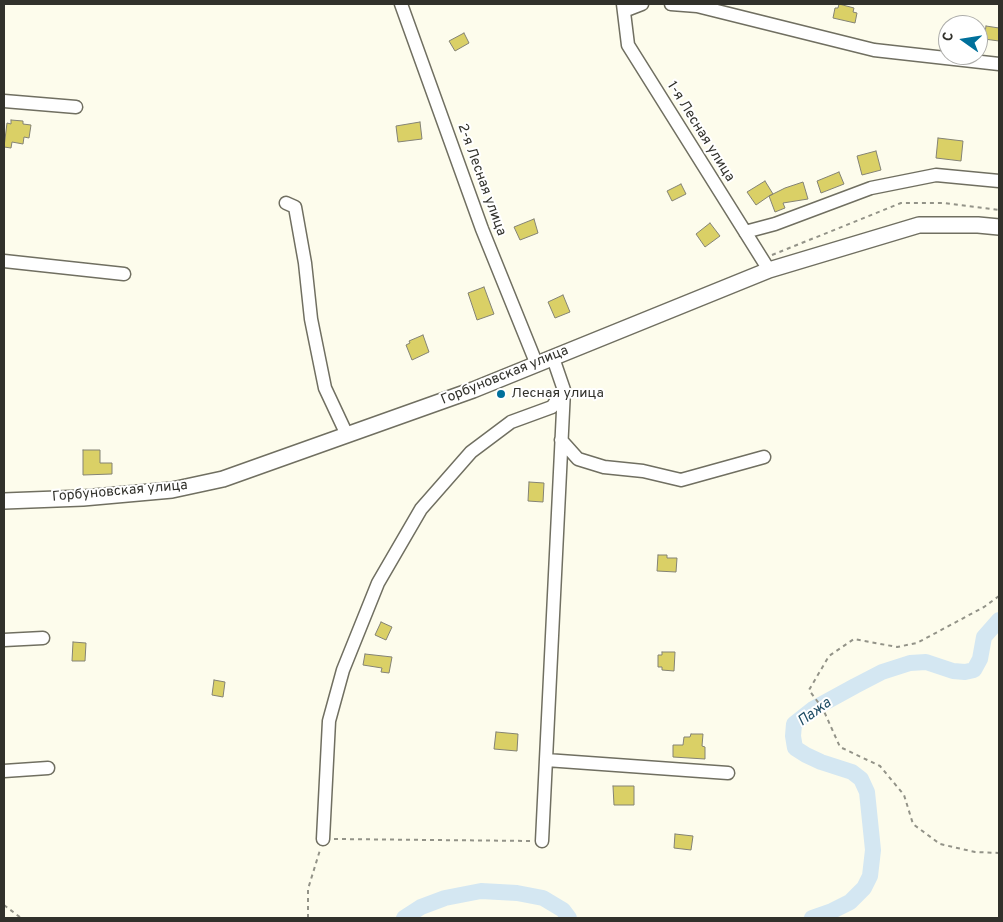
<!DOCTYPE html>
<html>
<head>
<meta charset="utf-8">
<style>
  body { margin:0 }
  #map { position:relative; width:1003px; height:922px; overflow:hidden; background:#fdfcec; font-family:Overpass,sans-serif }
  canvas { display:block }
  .frame { position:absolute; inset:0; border:5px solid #31312b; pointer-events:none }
  .north { position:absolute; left:938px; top:15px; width:50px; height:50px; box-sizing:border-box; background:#fff; border:1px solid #adadaa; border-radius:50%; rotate:283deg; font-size:14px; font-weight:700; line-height:20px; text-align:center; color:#31312b }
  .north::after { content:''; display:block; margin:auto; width:18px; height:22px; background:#00709b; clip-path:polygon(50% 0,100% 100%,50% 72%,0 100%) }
</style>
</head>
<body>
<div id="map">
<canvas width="1003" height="922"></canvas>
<div class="frame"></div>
<div class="north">С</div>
</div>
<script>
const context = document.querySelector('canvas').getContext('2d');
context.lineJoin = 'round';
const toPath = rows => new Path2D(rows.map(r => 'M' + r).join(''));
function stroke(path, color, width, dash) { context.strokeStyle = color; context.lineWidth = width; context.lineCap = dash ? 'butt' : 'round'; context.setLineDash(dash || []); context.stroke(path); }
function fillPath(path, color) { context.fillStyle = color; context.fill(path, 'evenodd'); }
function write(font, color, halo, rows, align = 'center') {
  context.font = font + ' Overpass,sans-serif'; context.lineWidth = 4; context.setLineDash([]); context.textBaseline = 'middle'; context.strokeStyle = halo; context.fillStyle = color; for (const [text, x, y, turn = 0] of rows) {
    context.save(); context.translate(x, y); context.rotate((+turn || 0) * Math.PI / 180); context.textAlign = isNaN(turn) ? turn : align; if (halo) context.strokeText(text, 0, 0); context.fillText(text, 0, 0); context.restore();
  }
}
stroke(toPath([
  [404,918,421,907,445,898,481,891,517,893,543,898,563,910,569,918],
  [812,918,832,911,850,902,864,888,870,876,873,850,867,792,861,779,852,772,821,762,806,755,795,748,793,736,794,724,813,709,855,686,882,672,910,663,926,662,953,671,965,672,974,670,980,659,984,637,999,620]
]), '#d4e7f2', 16);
const building = toPath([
  [839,4,854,8,853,12,857,13,855,23,833,18,835,8,838,8,839,4],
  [986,26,999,28,999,41,984,39,986,26],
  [464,33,469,43,455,51,449,41,464,33],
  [11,120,23,121,23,124,31,125,29,138,24,137,23,144,12,142,11,148,4,147,7,123,11,124,11,120],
  [420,122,422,139,398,142,396,126,420,122],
  [938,138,963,141,961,161,936,158,938,138],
  [876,151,881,170,862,175,857,156,876,151],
  [839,172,844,184,821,193,817,181,839,172],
  [765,181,773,194,769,196,785,188,803,182,808,199,783,203,785,208,775,212,769,196,756,205,747,192,765,181],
  [681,184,686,194,672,201,667,191,681,184],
  [534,219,538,233,520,240,514,227,534,219],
  [710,223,720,236,705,247,696,234,710,223],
  [484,287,494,314,477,320,468,293,484,287],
  [563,295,570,312,555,318,548,302,563,295],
  [423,335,429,352,412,360,406,345,410,343,409,341,423,335],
  [83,450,100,450,100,463,112,463,112,474,83,475,83,450],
  [529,482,544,483,543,502,528,501,529,482],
  [658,555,667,555,667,558,677,558,676,572,657,571,658,555],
  [381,622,392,627,386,640,375,635,381,622],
  [73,642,86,643,85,661,72,661,73,642],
  [662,652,675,652,674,671,662,670,662,667,658,667,658,655,662,655,662,652],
  [365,654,392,657,389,673,381,672,382,668,363,665,365,654],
  [214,680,225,682,223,697,212,695,214,680],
  [496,732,518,734,517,751,494,749,496,732],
  [691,734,703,734,702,746,705,747,705,759,673,757,673,745,683,745,684,737,690,737,691,734],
  [613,786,634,786,634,805,614,805,613,786],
  [675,834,693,836,691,850,674,848,675,834]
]);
fillPath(building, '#dad066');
stroke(building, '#848375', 1);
const minor = toPath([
  [401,4,482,229,537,365],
  [623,4,628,45,769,270],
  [671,4,697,6,874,50,999,64],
  [624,11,642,4],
  [4,101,76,107],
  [286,203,295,207,305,263,311,319,325,388,347,435],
  [745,232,775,224,871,188,936,175,999,181],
  [4,261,124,274],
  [561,440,578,459,604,467,643,471,681,480,764,457],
  [4,640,43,638],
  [546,760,728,773],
  [4,771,48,768],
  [323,839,329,721,343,670,378,583,421,509,471,452,511,422,552,407,564,390],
  [542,841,564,390,553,358]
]);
const major = toPath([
  [4,501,83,498,172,490,223,479,473,390,769,270,919,225,978,225,999,227]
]);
stroke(minor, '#706f61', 15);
stroke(major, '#706f61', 18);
stroke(toPath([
  [772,255,901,203,944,203,999,210],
  [999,596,984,607,917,643,897,647,854,639,829,656,809,690,823,709,840,747,880,766,904,795,913,824,940,844,975,852,999,853],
  [334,839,532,841],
  [4,905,21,918],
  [308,918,308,889,320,850]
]), '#939388', 2, [4, 4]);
stroke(minor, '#fff', 12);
stroke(major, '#fff', 15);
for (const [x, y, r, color] of [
  [501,394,5,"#00709b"]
]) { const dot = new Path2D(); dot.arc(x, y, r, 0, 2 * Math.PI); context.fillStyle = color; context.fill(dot); stroke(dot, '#fff', 2); }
write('14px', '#31312b', '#fff', [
  ["1-я Лесная улица",700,132,58],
  ["2-я Лесная улица",481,180,70],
  ["Горбуновская улица",505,376,-22],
  ["Горбуновская улица",120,492,-5]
]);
write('14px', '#31312b', '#fff', [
  ["Лесная улица",511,394]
], 'left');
write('italic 15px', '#1f4d64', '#fff', [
  ["Пажа",815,713,-36]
]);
</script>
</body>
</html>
